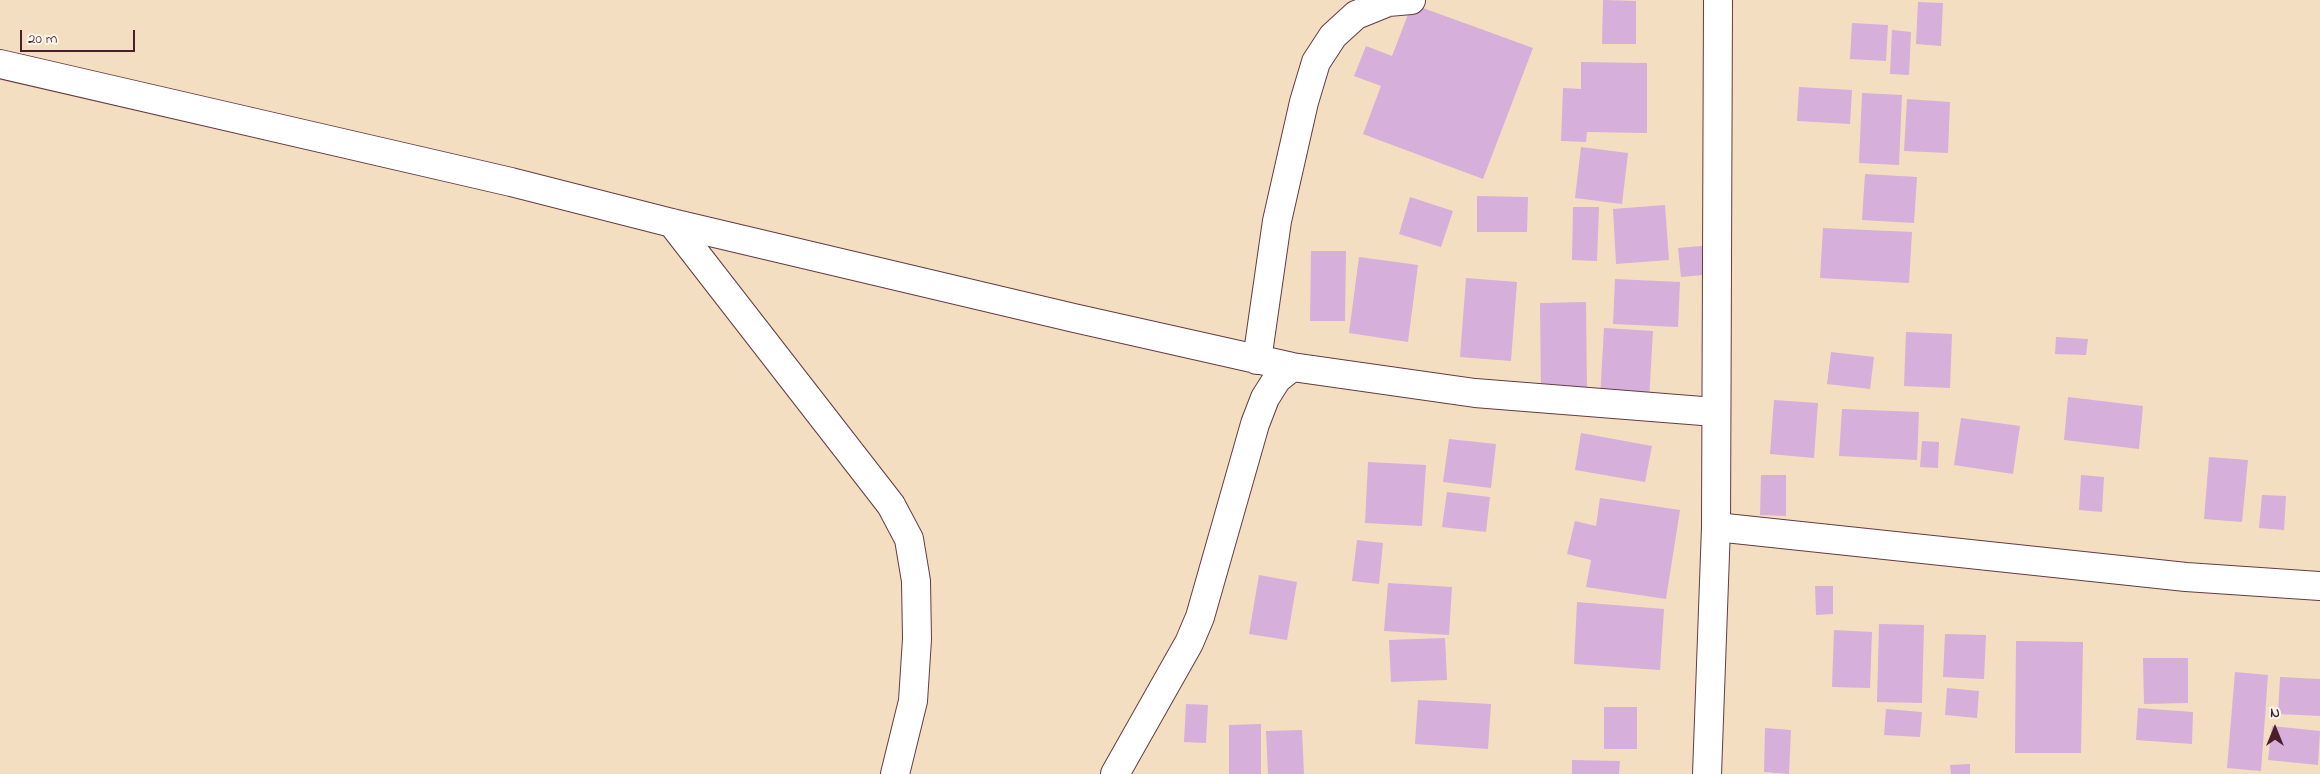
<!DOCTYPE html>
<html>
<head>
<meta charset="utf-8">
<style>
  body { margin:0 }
  #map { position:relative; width:2320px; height:774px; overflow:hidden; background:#f4dec2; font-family:"Indie Flower",sans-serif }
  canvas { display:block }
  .north { position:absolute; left:2250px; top:704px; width:50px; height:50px; -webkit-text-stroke:4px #fbf7ec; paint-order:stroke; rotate:0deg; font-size:14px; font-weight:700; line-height:20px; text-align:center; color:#4a1f2b }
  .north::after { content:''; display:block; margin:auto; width:18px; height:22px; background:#4a1f2b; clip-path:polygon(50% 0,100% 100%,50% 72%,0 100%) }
  .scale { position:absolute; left:20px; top:30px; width:115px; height:22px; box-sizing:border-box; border:2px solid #4a1f2b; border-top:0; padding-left:6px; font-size:15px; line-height:18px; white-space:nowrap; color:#4a1f2b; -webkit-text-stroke:4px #fbf7ec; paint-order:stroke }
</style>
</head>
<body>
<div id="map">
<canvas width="2320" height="774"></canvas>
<div class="north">N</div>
<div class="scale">20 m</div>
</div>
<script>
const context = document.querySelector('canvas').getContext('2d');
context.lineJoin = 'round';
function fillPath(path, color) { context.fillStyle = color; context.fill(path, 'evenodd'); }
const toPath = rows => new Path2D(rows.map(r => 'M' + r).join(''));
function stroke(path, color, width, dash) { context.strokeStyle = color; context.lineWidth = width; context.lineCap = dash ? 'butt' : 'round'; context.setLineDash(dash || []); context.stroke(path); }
fillPath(toPath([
  [1603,0,1636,1,1636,44,1602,44],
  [1918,2,1943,3,1941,46,1916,44],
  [1412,4,1533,48,1483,179,1363,134,1381,86,1354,76,1366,46,1392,56],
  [1852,23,1888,25,1886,61,1850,59],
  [1892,30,1911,32,1909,75,1890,74],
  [1581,62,1647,63,1647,133,1587,132,1586,142,1561,141,1563,88,1581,89],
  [1799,87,1852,90,1850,124,1797,121],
  [1862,93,1902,95,1899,165,1859,163],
  [1907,99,1950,102,1948,153,1904,151],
  [1581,147,1628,153,1622,204,1575,198],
  [1865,174,1917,177,1914,223,1862,220],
  [1477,196,1528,197,1527,232,1477,232],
  [1410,197,1453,211,1441,247,1399,234],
  [1665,205,1669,260,1616,264,1613,209],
  [1573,207,1599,207,1597,261,1572,260],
  [1823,228,1912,232,1909,283,1820,278],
  [1712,245,1715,274,1681,277,1678,248],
  [1311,251,1346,251,1345,321,1310,321],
  [1359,257,1418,265,1408,342,1349,333],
  [1466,278,1517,282,1511,361,1460,357],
  [1615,279,1680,282,1678,327,1613,324],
  [1586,302,1587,396,1541,396,1540,303],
  [1604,328,1653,331,1649,401,1600,398],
  [1906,332,1952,334,1950,388,1904,386],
  [2056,337,2088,339,2086,355,2055,354],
  [1831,352,1874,357,1870,389,1827,384],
  [2068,397,2143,406,2139,449,2064,440],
  [1774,400,1818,403,1814,458,1770,454],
  [1842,409,1919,412,1917,460,1839,456],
  [1961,418,2020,426,2013,474,1954,465],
  [1581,433,1652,446,1645,482,1575,470],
  [1449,439,1496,444,1491,488,1443,482],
  [1922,441,1939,442,1938,468,1920,467],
  [2209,457,2248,460,2242,522,2204,519],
  [1368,462,1426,465,1422,526,1365,523],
  [1761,475,1786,475,1786,516,1760,515],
  [2081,475,2104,477,2102,512,2079,510],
  [1447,492,1490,497,1486,532,1442,527],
  [2262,495,2286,496,2284,530,2259,528],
  [1600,498,1680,510,1666,599,1586,587,1591,560,1567,554,1575,521,1596,526],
  [1357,540,1383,543,1379,584,1352,581],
  [1259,575,1297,582,1287,640,1249,634],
  [1388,583,1452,587,1449,635,1384,631],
  [1815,586,1833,586,1833,614,1816,615],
  [1577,602,1664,609,1660,670,1574,664],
  [1879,624,1924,625,1922,703,1877,702],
  [1834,630,1872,632,1870,688,1832,687],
  [1945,634,1986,635,1984,679,1943,677],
  [1445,638,1447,680,1391,682,1389,640],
  [2016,641,2083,642,2081,753,2015,753],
  [2143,658,2188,658,2188,703,2144,704],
  [2235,672,2268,675,2261,771,2227,768],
  [2280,677,2320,679,2320,716,2278,714],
  [1947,688,1979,691,1977,718,1945,715],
  [1418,700,1491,704,1488,749,1415,744],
  [1186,704,1208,705,1206,743,1184,742],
  [1604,707,1637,707,1637,749,1604,749],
  [2138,708,2193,712,2192,744,2136,740],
  [1886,709,1922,712,1920,737,1884,735],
  [1261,724,1261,774,1229,774,1229,725],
  [2272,726,2320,731,2318,765,2268,760],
  [1765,728,1791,730,1789,774,1764,772],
  [1302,730,1304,774,1268,774,1266,731],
  [1572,760,1620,761,1619,774,1572,774],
  [1970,764,1970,774,1951,774,1950,765]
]), '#d6afda');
const street = toPath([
  [0,64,511,182,672,223,1074,318,1292,367,1475,393,1715,412],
  [672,223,891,505,909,539,916,581,917,639,913,701,895,774],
  [1257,360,1277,221,1304,102,1316,62,1333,36,1356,15,1388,2,1411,0],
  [1716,527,2186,577,2320,586],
  [1115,774,1189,643,1200,617,1255,424,1265,398,1277,379,1292,367]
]);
const secondary = toPath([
  [1707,774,1716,527,1718,0]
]);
stroke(street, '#643c42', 30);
stroke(secondary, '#643c42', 30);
stroke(street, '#fff', 28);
stroke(secondary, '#fff', 28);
</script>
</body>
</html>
